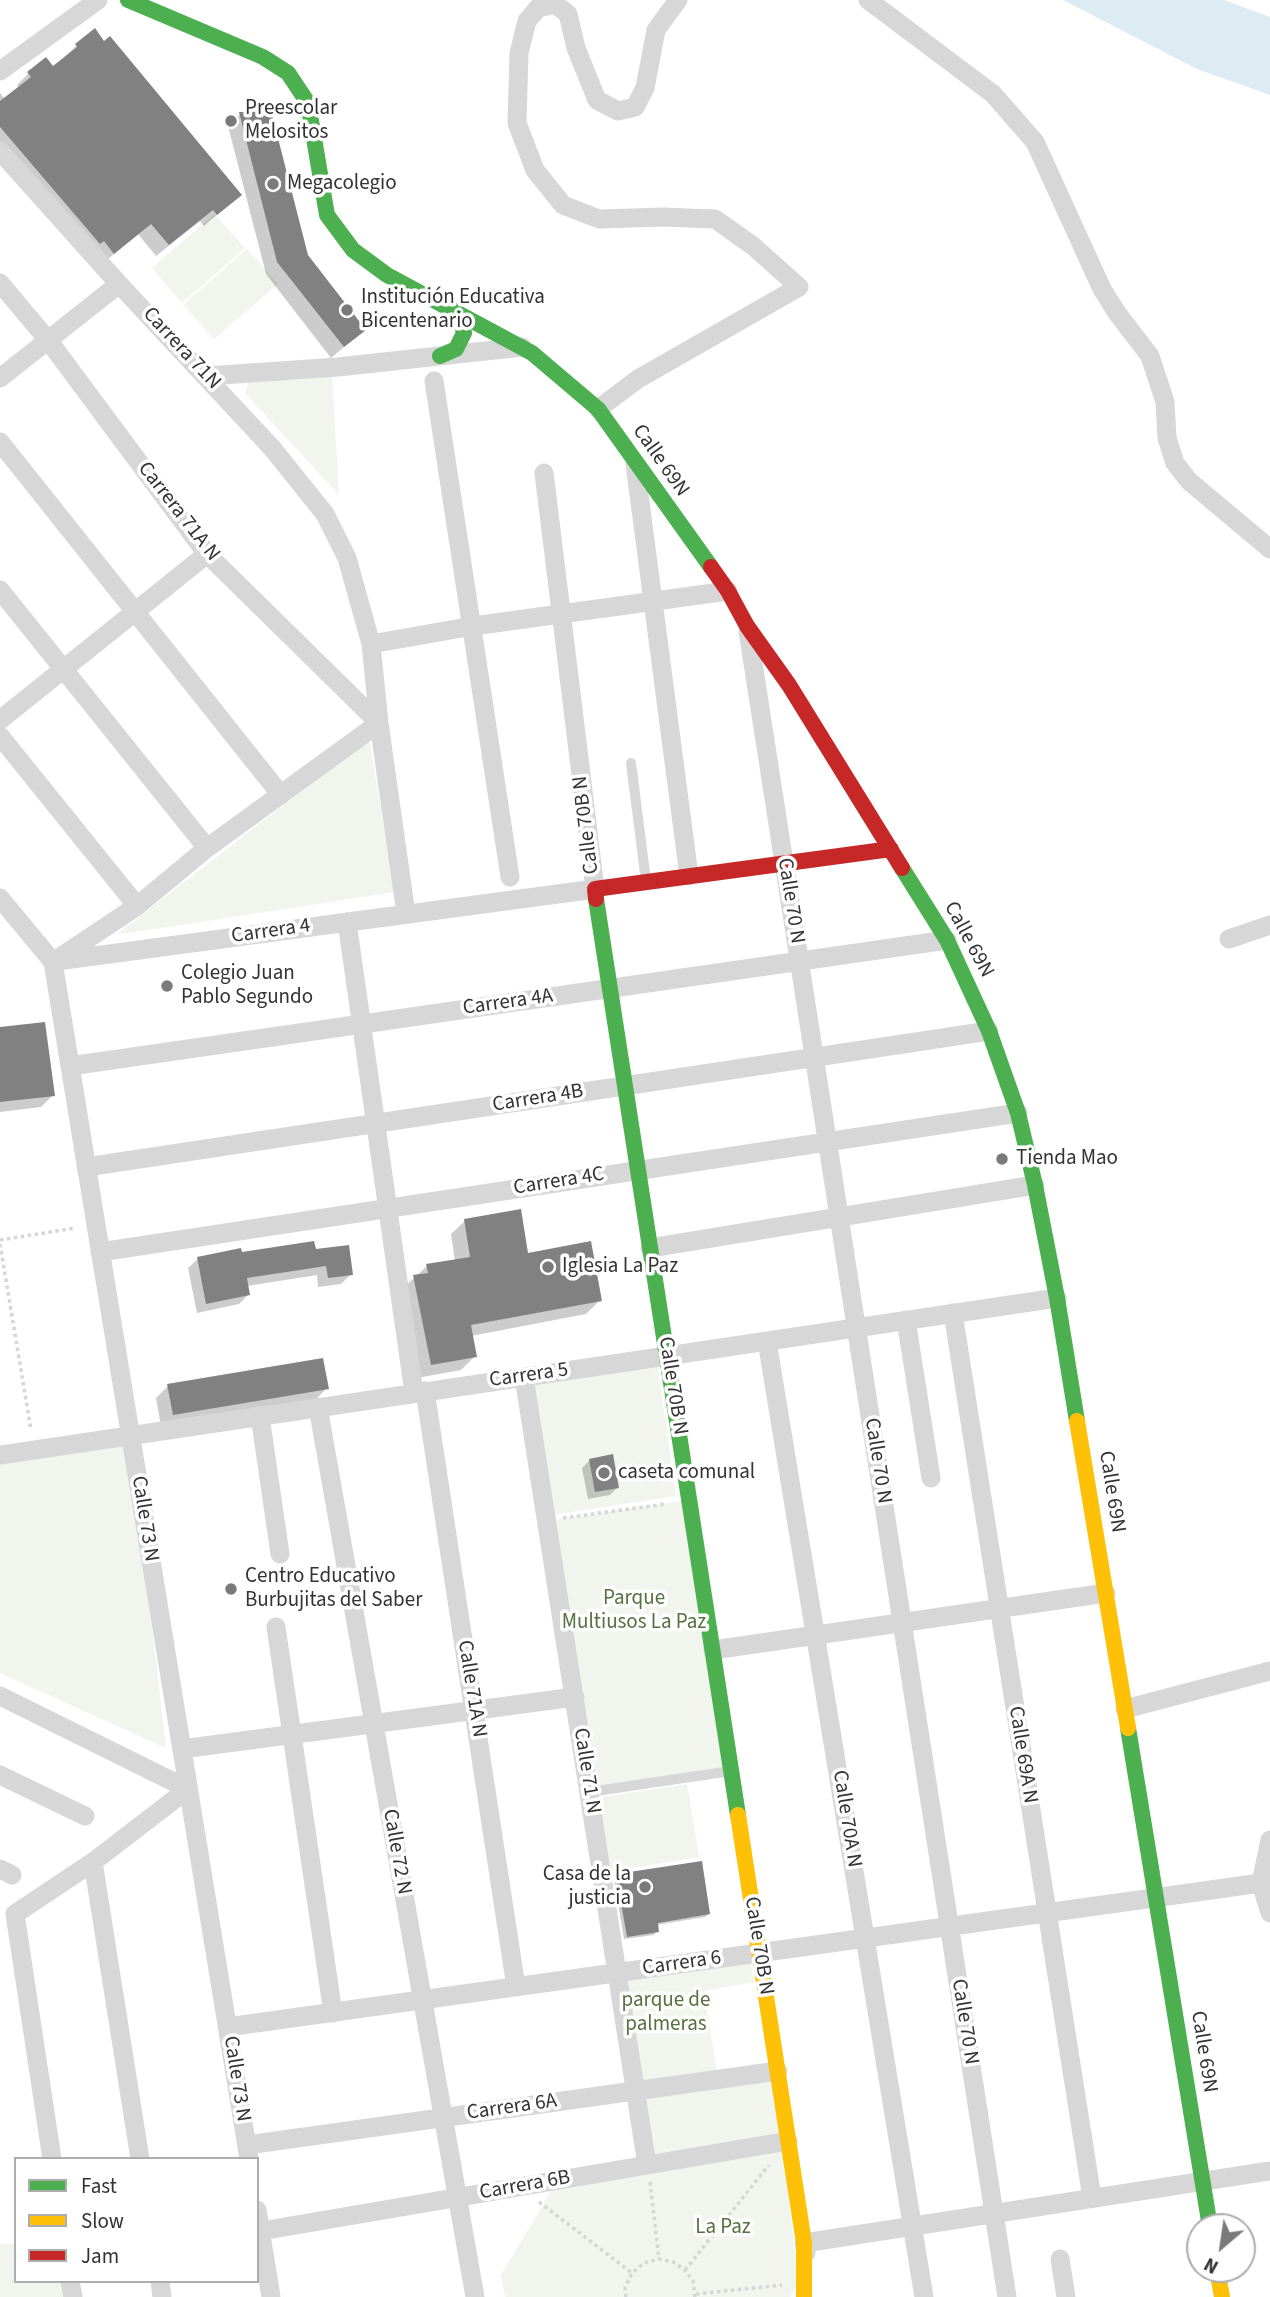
<!DOCTYPE html>
<html>
<head>
<meta charset="utf-8">
<style>
  body { margin:0 }
  #map { position:relative; width:1270px; height:2297px; overflow:hidden; background:#fff; font-family:"Source Sans 3",sans-serif }
  canvas { display:block }
  .legend { position:absolute; left:14px; top:2157px; width:245px; height:126px; box-sizing:border-box; background:#fff; border:2px solid #adadad; margin:0; padding:9px 12px; list-style:none; font-size:21px; color:#333 }
  .legend li { display:flex; align-items:center; gap:14px; height:35px }
  .legend b { width:35px; border:2px solid #adadad }
  .north { position:absolute; left:1186px; top:2213px; width:70px; height:70px; box-sizing:border-box; background:#fff; border:2px solid #adadad; border-radius:50%; rotate:209deg; font-size:19px; font-weight:700; line-height:28px; text-align:center; color:#333 }
  .north::after { content:''; display:block; margin:auto; width:24px; height:32px; background:#7a7a7a; clip-path:polygon(50% 0,100% 100%,50% 72%,0 100%) }
</style>
</head>
<body>
<div id="map">
<canvas width="1270" height="2297"></canvas>
<ul class="legend">
<li><b style="height:9px;background:#4caf50"></b>Fast</li>
<li><b style="height:9px;background:#ffc107"></b>Slow</li>
<li><b style="height:9px;background:#c62828"></b>Jam</li>
</ul>
<div class="north">N</div>
</div>
<script>
const context = document.querySelector('canvas').getContext('2d');
context.lineJoin = 'round';
function fillPath(path, color) { context.fillStyle = color; context.fill(path, 'evenodd'); }
const toPath = rows => new Path2D(rows.map(r => 'M' + r).join(''));
function stroke(path, color, width, dash) { context.strokeStyle = color; context.lineWidth = width; context.lineCap = dash ? 'butt' : 'round'; context.setLineDash(dash || []); context.stroke(path); }
function write(font, color, halo, rows, align = 'center') {
  context.font = font + ' "Source Sans 3",sans-serif'; context.lineWidth = 7; context.setLineDash([]); context.textBaseline = 'middle'; context.strokeStyle = halo; context.fillStyle = color; for (const [text, x, y, turn = 0] of rows) {
    context.save(); context.translate(x, y); context.rotate((+turn || 0) * Math.PI / 180); context.textAlign = isNaN(turn) ? turn : align; if (halo) context.strokeText(text, 0, 0); context.fillText(text, 0, 0); context.restore();
  }
}
fillPath(toPath([
  [214,214,245,248,182,303,152,268],
  [247,249,278,284,214,339,183,305],
  [332,374,339,495,245,393,249,381],
  [369,739,395,892,116,935],
  [657,1363,676,1496,552,1515,534,1380],
  [130,1435,166,1748,0,1673,0,1454],
  [689,1500,731,1771,589,1792,547,1521],
  [687,1784,699,1857,608,1872,595,1798],
  [749,1955,754,1982,704,1991,718,2079,778,2071,788,2141,653,2158,619,1979],
  [783,2147,798,2283,790,2297,505,2297,501,2275,552,2190],
  [0,2244,16,2244,16,2281,62,2281,65,2297,0,2297]
]), '#f1f5ed');
fillPath(toPath([
  [1063,0,1224,0,1270,17,1270,95,1197,69]
]), '#ddebf3');
fillPath(toPath([
  [76,46,240,195,204,226,200,221,156,256,138,234,102,264,0,154,0,93,5,99,19,88,17,85,29,73,53,68],
  [240,114,307,256,364,330,331,358,266,274,228,126],
  [0,1029,53,1095,41,1107,0,1112],
  [465,1221,527,1255,600,1300,586,1314,471,1336,475,1356,461,1370,417,1378,400,1291,427,1266,455,1261,451,1234],
  [314,1251,351,1274,341,1284,318,1287,317,1275,247,1286,249,1294,239,1304,197,1313,188,1268,198,1259],
  [168,1386,327,1388,315,1400,161,1426,156,1398],
  [590,1460,618,1487,610,1495,588,1499,582,1468],
  [617,1875,709,1914,705,1917,656,1925,657,1931,654,1935,624,1939,614,1879]
]), '#0003');
fillPath(toPath([
  [95,28,104,41,110,36,242,195,217,215,213,210,169,245,151,224,114,254,104,241,100,244,0,127,0,101,31,77,27,72,46,57,53,66,77,47,75,44],
  [271,111,308,255,366,330,344,347,277,262,239,112],
  [45,1022,55,1096,0,1102,0,1027],
  [521,1209,528,1253,591,1241,602,1301,471,1325,477,1357,431,1365,413,1275,428,1273,426,1264,470,1257,464,1219],
  [314,1241,316,1249,349,1245,353,1275,328,1278,326,1266,247,1278,250,1295,206,1304,197,1257,241,1248,242,1252],
  [323,1358,329,1389,173,1415,167,1384],
  [613,1454,619,1488,595,1492,589,1459],
  [702,1861,710,1914,658,1923,659,1932,627,1937,616,1874]
]), '#818181');
stroke(toPath([
  [0,1240,76,1228],
  [0,1244,31,1430],
  [563,1518,666,1504],
  [650,2182,659,2259],
  [539,2202,632,2273],
  [685,2270,769,2165],
  [696,2294,782,2285],
  [626,2297,625,2288,632,2273,644,2263,659,2259,673,2262,685,2270,693,2281,695,2297]
]), '#d6d6d6', 3.5, [3.5, 3.5]);
stroke(toPath([
  [631,763,646,881],
  [589,1792,731,1771]
]), '#d7d7d7', 10);
stroke(toPath([
  [868,0,993,94,1035,142,1102,289,1117,313,1150,356,1165,402,1167,438,1175,463,1189,481,1270,549],
  [0,71,98,0],
  [0,151,119,284,272,448,325,514,347,558,371,644,379,723,406,914],
  [0,283,48,340,207,554,379,723,207,848,137,906,53,962],
  [207,376,338,367,522,347],
  [0,378,119,284],
  [434,381,510,877],
  [598,409,638,379,799,287,753,246,715,219,663,217,599,219,563,205,535,170,517,123,519,53,527,21,538,8,555,4,568,14,576,48,597,100,618,111,635,107,645,88,656,30,678,0],
  [0,442,281,795],
  [635,464,689,876],
  [0,590,207,848],
  [748,631,1007,2297],
  [371,644,473,626,728,591],
  [0,720,207,554],
  [0,736,137,906],
  [0,898,53,962,249,2159],
  [347,922,414,1393],
  [1229,939,1270,925],
  [57,961,595,889,544,473],
  [70,1066,947,940],
  [86,1167,989,1031],
  [650,1248,1035,1185],
  [100,1252,1018,1113],
  [953,1313,1092,2198],
  [906,1320,931,1478],
  [767,1341,924,2297],
  [524,1377,647,2165],
  [425,1391,516,1987],
  [318,1407,475,2297],
  [260,1416,280,1554],
  [0,1455,1057,1298],
  [276,1627,333,2013],
  [713,1650,1106,1593],
  [0,1696,188,1789,93,1862,15,1914,52,2159],
  [1125,1709,1270,1671],
  [182,1749,575,1697],
  [0,1775,85,1816],
  [1270,1840,1261,1883,1270,1913],
  [93,1862,140,2159],
  [0,1869,12,1875],
  [227,2027,1261,1883],
  [247,2145,778,2071],
  [257,2210,271,2297],
  [261,2231,788,2141],
  [806,2253,804,2243,1270,2171],
  [1060,2259,1066,2297],
  [70,2281,73,2297],
  [160,2281,162,2297]
]), '#d7d7d7', 19);
stroke(toPath([
  [128,0,263,57,288,73,308,103,327,215,353,250,387,275,532,353,598,409,711,567],
  [440,356,456,349,464,333,460,316,449,307],
  [902,868,947,940,989,1031,1018,1113,1035,1185,1057,1298,1077,1421],
  [596,899,738,1815],
  [1128,1728,1210,2227]
]), '#4caf50', 16);
stroke(toPath([
  [1077,1421,1128,1728],
  [738,1815,804,2243,804,2297],
  [1217,2269,1222,2297]
]), '#ffc107', 16);
stroke(toPath([
  [711,567,728,591,747,626,789,685,902,868],
  [596,899,595,889,891,849]
]), '#c62828', 16);
for (const [x, y, r, color] of [
  [231,121,7,"#7a7a7a"],
  [273,184,7,"#7a7a7a"],
  [347,310,7,"#7a7a7a"],
  [167,986,7,"#7a7a7a"],
  [1002,1159,7,"#7a7a7a"],
  [548,1267,7,"#7a7a7a"],
  [604,1473,7,"#7a7a7a"],
  [231,1589,7,"#7a7a7a"],
  [645,1887,7,"#7a7a7a"]
]) { const dot = new Path2D(); dot.arc(x, y, r, 0, 2 * Math.PI); context.fillStyle = color; context.fill(dot); stroke(dot, '#fff', 2.5); }
write('21px', '#333', '#fff', [
  ["Preescolar",245,109],
  ["Melositos",245,133],
  ["Megacolegio",287,184],
  ["Institución Educativa",361,298],
  ["Bicentenario",361,322],
  ["Colegio Juan",181,974],
  ["Pablo Segundo",181,998],
  ["Tienda Mao",1016,1159],
  ["Iglesia La Paz",562,1267],
  ["caseta comunal",618,1473],
  ["Centro Educativo",245,1577],
  ["Burbujitas del Saber",245,1601],
  ["Casa de la",631,1875,"right"],
  ["justicia",631,1899,"right"]
], 'left');
write('21px', '#333', '#fff', [
  ["Carrera 71N",181,349,47],
  ["Calle 69N",660,461,55],
  ["Carrera 71A N",178,512,52],
  ["Calle 70B N",587,825,-97],
  ["Calle 70 N",790,901,81],
  ["Carrera 4",271,932,-8],
  ["Calle 69N",968,940,62],
  ["Carrera 4A",508,1003,-8],
  ["Carrera 4B",538,1099,-9],
  ["Carrera 4C",559,1182,-9],
  ["Carrera 5",529,1376,-8],
  ["Calle 70B N",672,1386,81],
  ["Calle 70 N",877,1461,81],
  ["Calle 69N",1111,1492,81],
  ["Calle 73 N",144,1519,81],
  ["Calle 71A N",471,1689,81],
  ["Calle 69A N",1022,1755,81],
  ["Calle 71 N",586,1771,81],
  ["Calle 70A N",846,1819,81],
  ["Calle 72 N",396,1852,80],
  ["Calle 70B N",758,1946,81],
  ["Carrera 6",682,1964,-8],
  ["Calle 70 N",964,2022,81],
  ["Calle 69N",1203,2052,81],
  ["Calle 73 N",236,2079,81],
  ["Carrera 6A",512,2108,-8],
  ["Carrera 6B",525,2186,-10]
]);
write('21px', '#56703f', '#fff', [
  ["Parque",634,1599],
  ["Multiusos La Paz",634,1623],
  ["parque de",666,2001],
  ["palmeras",666,2025],
  ["La Paz",723,2228]
]);
</script>
</body>
</html>
